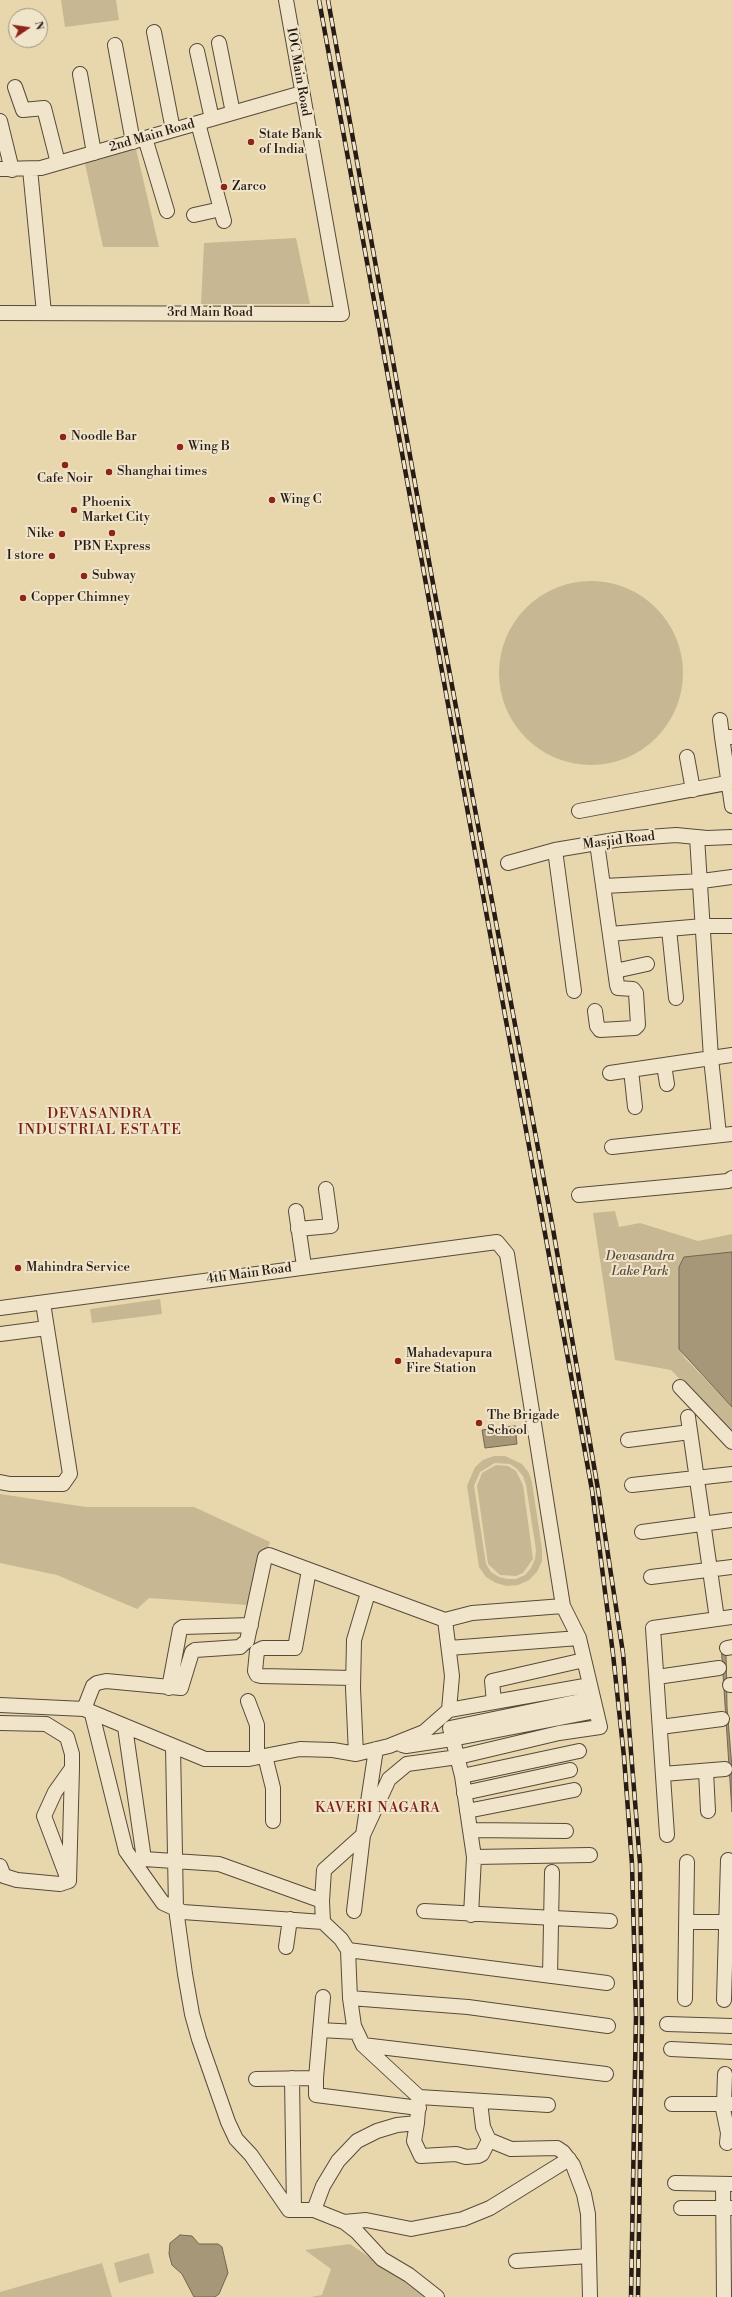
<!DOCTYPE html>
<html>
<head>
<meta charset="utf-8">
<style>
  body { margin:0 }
  #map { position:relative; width:732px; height:2297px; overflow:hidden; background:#e8d7ad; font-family:"Libre Bodoni",serif }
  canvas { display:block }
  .north { position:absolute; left:8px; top:8px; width:40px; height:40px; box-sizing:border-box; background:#f0e5ca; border:1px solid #a09482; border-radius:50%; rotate:77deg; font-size:11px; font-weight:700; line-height:16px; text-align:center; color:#271b15 }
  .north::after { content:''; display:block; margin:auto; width:14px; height:18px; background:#8f2418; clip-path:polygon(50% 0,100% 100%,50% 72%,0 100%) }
</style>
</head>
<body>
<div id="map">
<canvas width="732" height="2297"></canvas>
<div class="north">N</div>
</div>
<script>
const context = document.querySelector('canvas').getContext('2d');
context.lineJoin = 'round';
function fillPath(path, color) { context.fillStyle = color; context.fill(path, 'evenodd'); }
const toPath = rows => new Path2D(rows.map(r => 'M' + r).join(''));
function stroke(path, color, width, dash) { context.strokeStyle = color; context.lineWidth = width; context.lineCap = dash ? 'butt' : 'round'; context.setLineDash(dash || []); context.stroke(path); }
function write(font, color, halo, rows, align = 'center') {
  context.font = font + ' "Libre Bodoni",serif'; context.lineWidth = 4; context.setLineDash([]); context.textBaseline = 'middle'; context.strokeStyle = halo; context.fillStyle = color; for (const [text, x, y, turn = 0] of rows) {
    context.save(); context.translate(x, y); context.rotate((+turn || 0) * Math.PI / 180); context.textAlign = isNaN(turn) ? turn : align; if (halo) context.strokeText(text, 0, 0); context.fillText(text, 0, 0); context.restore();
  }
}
fillPath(toPath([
  [61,0,116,0,119,20,65,27],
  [136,149,159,247,103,247,84,159],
  [296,238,310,304,201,304,204,243],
  '499 673a92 92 0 1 1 184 0a92 92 0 1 1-184 0Z',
  [615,1211,619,1227,640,1223,698,1241,732,1234,732,1252,684,1257,679,1267,679,1349,685,1358,732,1407,732,1432,671,1370,615,1360,593,1213],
  [160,1299,162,1314,92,1323,90,1309],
  [494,1456,505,1456,522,1464,529,1473,532,1483,542,1549,542,1561,537,1572,529,1580,518,1585,507,1586,496,1583,486,1577,479,1567,467,1486,475,1467,483,1460],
  [495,1463,510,1464,517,1469,523,1476,526,1485,536,1550,535,1559,531,1568,525,1575,516,1579,507,1579,499,1577,491,1572,486,1564,474,1486,480,1472],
  [496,1465,508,1466,516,1471,523,1485,533,1559,523,1573,516,1576,500,1575,488,1564,477,1486,482,1473],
  [0,1494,86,1507,194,1507,270,1542,248,1605,149,1598,137,1609,57,1575,0,1563],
  [350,2244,428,2297,311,2297,322,2295,331,2269,305,2250],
  [149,2253,154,2273,119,2283,114,2263],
  [102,2263,112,2297,0,2297,0,2292]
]), '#c7b793');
const water = toPath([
  [732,1252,732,1407,679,1349,679,1267,684,1257,732,1252],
  [515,1426,517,1444,485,1448,482,1430,515,1426],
  [732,1642,726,1655,727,1707,732,1768,732,1812,721,1643,732,1642],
  [180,2235,192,2236,199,2244,218,2244,222,2247,228,2273,219,2294,215,2297,194,2297,182,2274,172,2265,169,2254,170,2243,180,2235]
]);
fillPath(water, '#a69779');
stroke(water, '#736551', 1);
const minor = toPath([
  [154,32,173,130],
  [219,43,233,113],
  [115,45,133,142],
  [197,51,212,119],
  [80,74,94,153],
  [15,87,23,110,44,108,58,163],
  [0,121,12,170],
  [198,123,224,221],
  [145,138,167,211],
  [0,169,41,168,302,93],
  [30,169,44,313],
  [194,215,221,209],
  [0,313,342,314,286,0],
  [720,720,722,737],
  [732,737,722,737,732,806],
  [687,757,693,790],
  [579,811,732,782],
  [697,837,711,1058,719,1135],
  [555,850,574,991],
  [508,863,555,850,621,839,676,835,707,838,732,837],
  [604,886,702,881,732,877],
  [669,929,676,998],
  [610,934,703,926,732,926],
  [615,971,647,964],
  [595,1011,597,1026,600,1030,635,1028,638,1025,636,993,633,989,618,988,617,985,597,843],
  [664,1065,667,1084],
  [631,1070,635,1107],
  [610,1073,732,1055],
  [612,1147,732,1134],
  [579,1195,687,1185,728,1181,732,1178],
  [296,1211,304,1266],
  [298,1229,331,1226,326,1189],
  [0,1308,497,1242,507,1254,563,1606,579,1638,600,1727,559,1733,458,1757,407,1764,389,1779,363,1835,324,1870,322,1901,323,1922],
  [0,1334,47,1328],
  [680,1387,732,1442],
  [688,1417,717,1619],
  [628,1440,690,1432],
  [0,1482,10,1484,63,1484,70,1474,43,1303],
  [632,1485,732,1474],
  [642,1532,732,1520],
  [309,1570,295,1648,263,1648,257,1651,255,1671,257,1675,261,1676,353,1678],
  [651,1577,732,1567],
  [449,1648,579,1638],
  [727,1648,732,1647],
  [657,1677,719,1668],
  [730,1685,732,1685],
  [169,1688,180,1629,183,1627,251,1625],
  [248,1701,257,1725,257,1757],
  [494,1702,492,1681,584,1660],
  [0,1705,84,1709,205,1759,249,1759,300,1749,333,1750,356,1754,389,1746,424,1732,449,1710,452,1676,445,1620,472,1613,563,1606],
  [84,1709,93,1686,97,1683,106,1681,181,1688,192,1652,195,1650,240,1647,243,1644,247,1641,265,1557,269,1555,445,1620],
  [449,1710,590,1685],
  [92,1714,126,1851,163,1903,183,1912,323,1922,341,1939,348,1950,350,1998,354,2026,363,2045,419,2097,417,2123,397,2125,377,2131,357,2141,338,2161,323,2186,314,2210],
  [0,1723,46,1724,67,1737,72,1754,72,1768,69,1881],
  [125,1727,144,1859,219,1864,322,1901],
  [660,1727,722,1719],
  [402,1745,406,1746,452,1739,596,1711],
  [173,1746,176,1909,185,1974,192,2014,199,2039,228,2122,236,2139,251,2155,289,2210,314,2210,344,2222,357,2232,382,2259,409,2275,437,2297],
  [356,1754,353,1688,354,1640,368,1593],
  [265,1756,273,1788,273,1821],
  [706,1771,708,1811],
  [663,1774,725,1769],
  [462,1776,579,1751],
  [464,1793,570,1770],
  [467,1811,574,1790],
  [470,1830,566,1831],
  [667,1835,653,1628,732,1617],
  [474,1857,590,1855],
  [0,1866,4,1876,17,1880,60,1884,69,1881],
  [67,1877,44,1816,55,1792,72,1768],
  [354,1911,363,1835,376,1749],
  [424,1911,610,1921],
  [471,1915,474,1857,462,1776,450,1728,585,1700,593,1701],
  [686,1922,732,1922],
  [286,1947,290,1919],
  [348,1950,607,1983],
  [550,1976,552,1872],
  [350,1998,468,2007,608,2026],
  [685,1999,687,1862],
  [724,2000,728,1860],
  [667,2024,732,2026],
  [320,2030,357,2032],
  [363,2045,606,2074],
  [671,2049,732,2052],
  [316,2077,316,2095,419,2108],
  [292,2078,294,2210],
  [256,2079,316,2078,323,1997],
  [419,2097,548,2105],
  [480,2102,483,2127,489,2140,511,2149,557,2148,563,2152,573,2165,584,2194,588,2214,590,2297],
  [672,2104,732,2104],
  [722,2104,728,2133,727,2143],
  [724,2104,725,2074],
  [417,2123,414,2141,421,2156,456,2154,466,2157,478,2156,482,2154,489,2140],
  [675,2183,732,2184],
  [723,2184,724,2297],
  [681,2208,732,2208],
  [344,2222,366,2220,411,2229,463,2219,490,2208,569,2159],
  [516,2261,589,2256]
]);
stroke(minor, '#574a3b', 16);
stroke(minor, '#f0e5ca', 14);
const rail = toPath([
  [319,0,592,1490,613,1654,624,1757,632,1864,636,2015,631,2297],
  [328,0,432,578,553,1229,598,1489,623,1653,640,1863,642,2023,638,2297]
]);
stroke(rail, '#271b15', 4.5);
stroke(rail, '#f0e5ca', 3, [9]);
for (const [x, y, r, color] of [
  [251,142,4,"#8f2418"],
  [224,187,4,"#8f2418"],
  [63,437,4,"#8f2418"],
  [180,447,4,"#8f2418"],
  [65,465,4,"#8f2418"],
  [109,472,4,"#8f2418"],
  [272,500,4,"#8f2418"],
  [74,510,4,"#8f2418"],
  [112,533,4,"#8f2418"],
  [62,534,4,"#8f2418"],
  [52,556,4,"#8f2418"],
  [84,576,4,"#8f2418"],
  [23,598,4,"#8f2418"],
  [18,1268,4,"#8f2418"],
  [398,1361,4,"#8f2418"],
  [479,1423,4,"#8f2418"]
]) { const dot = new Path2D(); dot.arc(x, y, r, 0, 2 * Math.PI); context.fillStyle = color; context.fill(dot); stroke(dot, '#f0e5ca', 1.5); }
write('13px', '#271b15', '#f0e5ca', [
  ["IOC Main Road",298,72,80],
  ["2nd Main Road",152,136,-16],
  ["3rd Main Road",210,313],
  ["Masjid Road",619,841,-7],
  ["4th Main Road",249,1274,-8]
]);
write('13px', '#271b15', '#f0e5ca', [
  ["State Bank",259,135],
  ["of India",259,150],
  ["Zarco",232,187],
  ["Noodle Bar",71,437],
  ["Wing B",188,447],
  ["Shanghai times",117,472],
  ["Cafe Noir",65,479,"center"],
  ["Wing C",280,500],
  ["Phoenix",82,503],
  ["Market City",82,518],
  ["Nike",54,534,"right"],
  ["PBN Express",112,547,"center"],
  ["I store",44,556,"right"],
  ["Subway",92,576],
  ["Copper Chimney",31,598],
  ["Mahindra Service",26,1268],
  ["Mahadevapura",406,1354],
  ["Fire Station",406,1369],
  ["The Brigade",487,1416],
  ["School",487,1431]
], 'left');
write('italic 13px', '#574a3b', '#f0e5ca', [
  ["Devasandra",640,1257],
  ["Lake Park",640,1272]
]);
context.letterSpacing = '1px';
write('14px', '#7a1f14', '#f0e5ca', [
  ["DEVASANDRA",100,1115],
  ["INDUSTRIAL ESTATE",100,1131],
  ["KAVERI NAGARA",378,1809]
]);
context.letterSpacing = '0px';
</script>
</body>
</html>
